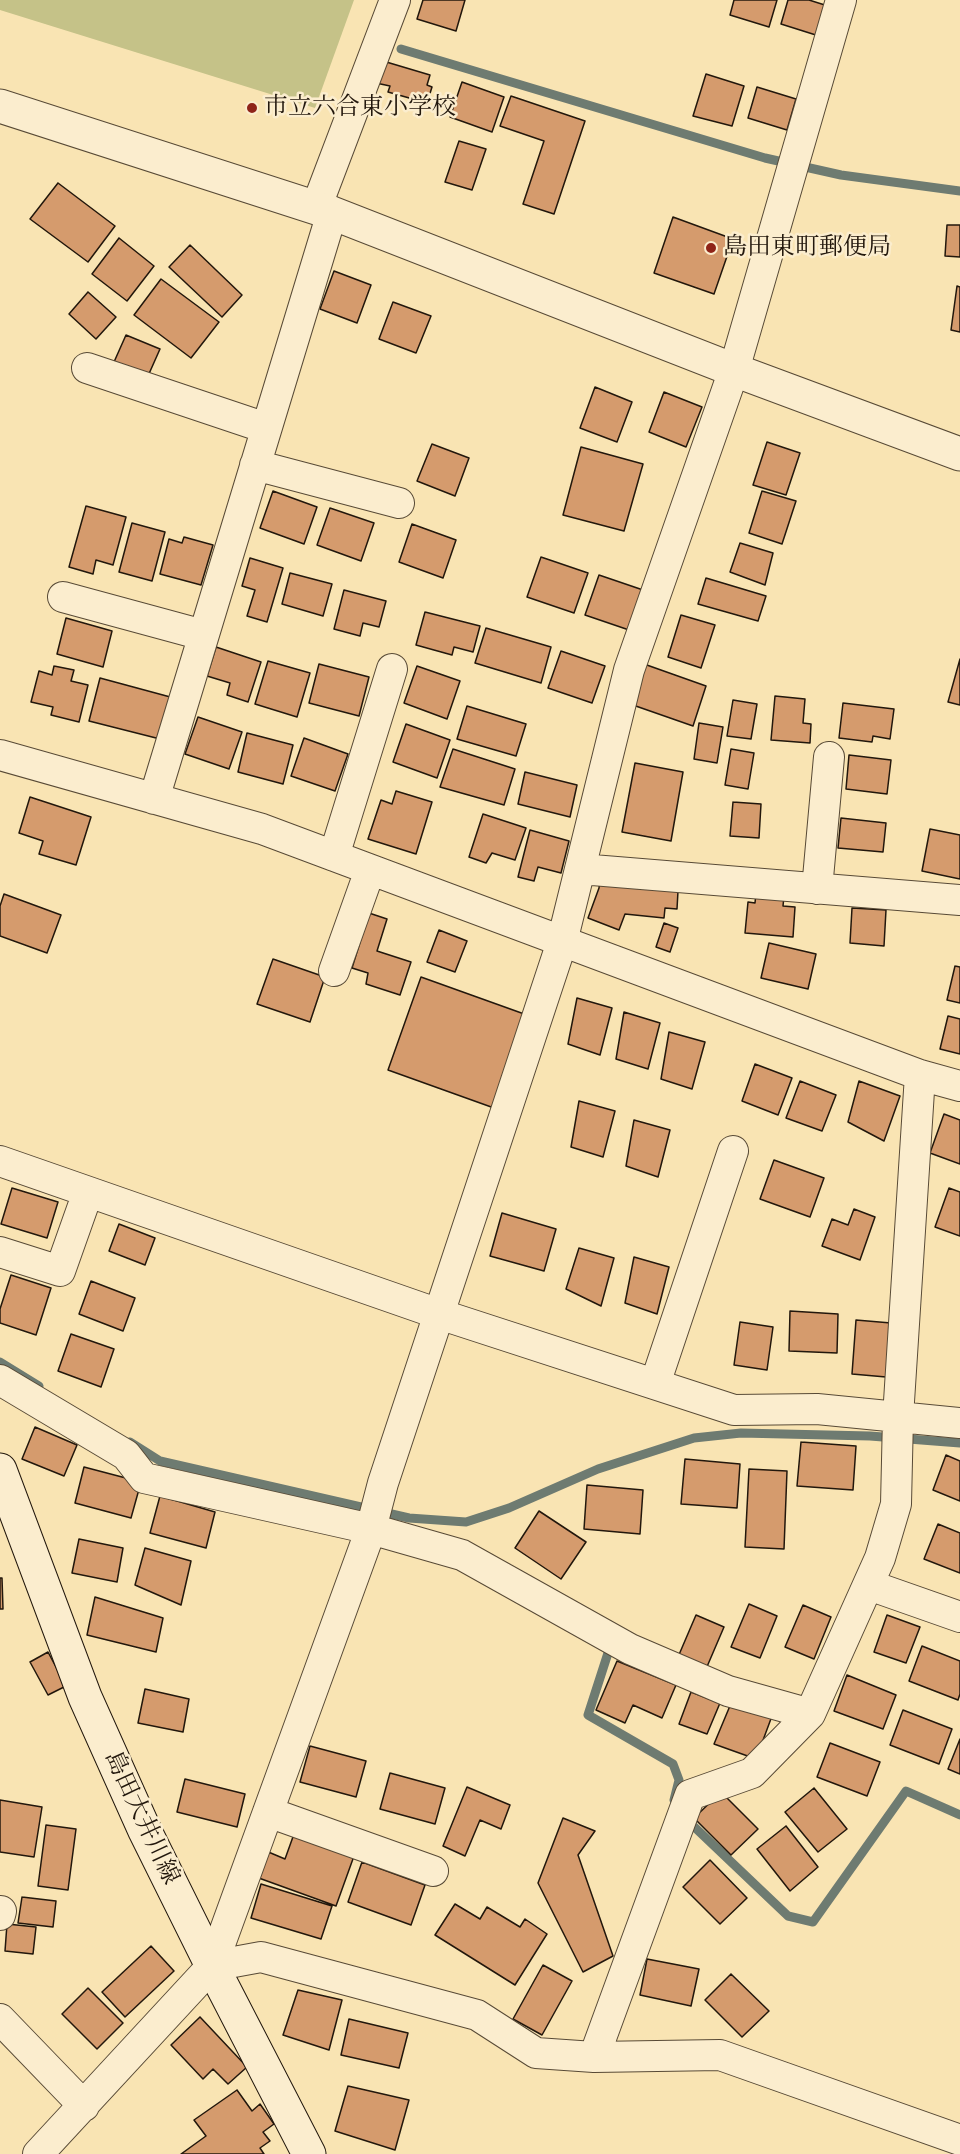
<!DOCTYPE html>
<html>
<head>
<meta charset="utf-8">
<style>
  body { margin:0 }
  canvas { display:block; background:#f9e4b3 }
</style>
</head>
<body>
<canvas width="960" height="2154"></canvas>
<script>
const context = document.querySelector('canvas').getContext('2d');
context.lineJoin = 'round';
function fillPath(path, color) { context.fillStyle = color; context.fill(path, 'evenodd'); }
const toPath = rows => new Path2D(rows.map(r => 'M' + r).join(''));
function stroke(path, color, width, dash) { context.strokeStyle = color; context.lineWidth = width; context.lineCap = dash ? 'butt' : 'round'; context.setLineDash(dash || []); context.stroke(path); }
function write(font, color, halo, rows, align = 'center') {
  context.font = font + ' Alegreya,"Noto Serif JP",serif'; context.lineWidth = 5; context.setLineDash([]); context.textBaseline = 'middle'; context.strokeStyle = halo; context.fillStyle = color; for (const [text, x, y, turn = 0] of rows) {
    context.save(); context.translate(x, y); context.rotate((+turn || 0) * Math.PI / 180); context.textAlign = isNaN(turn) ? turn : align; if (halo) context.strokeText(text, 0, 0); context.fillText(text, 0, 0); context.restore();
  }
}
fillPath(toPath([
  [0,0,354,0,315,108,0,10]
]), '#c5c288');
stroke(toPath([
  [401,49,765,158,841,175,960,191],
  [0,1362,39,1386],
  [130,1442,160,1461,409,1518,466,1522,509,1508,598,1469,694,1438,741,1433,870,1436,960,1443],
  [609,1650,588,1715,673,1764,679,1780,674,1800],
  [686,1819,788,1916,813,1922,906,1791,960,1815]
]), '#6e7b71', 9);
const building = toPath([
  [423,0,465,0,456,31,417,19,423,0],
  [734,0,777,0,769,27,730,15,734,0],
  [788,0,809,0,828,6,819,36,781,24,788,0],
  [383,61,430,75,427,85,432,87,427,103,388,92,390,86,376,83,383,61],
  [706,74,744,86,732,126,693,116,706,74],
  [462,82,504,97,492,132,450,117,462,82],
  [757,87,796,99,787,130,748,118,757,87],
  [511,96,585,121,554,214,523,204,544,141,500,126,511,96],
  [459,141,486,149,472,190,445,182,459,141],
  [58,183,115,226,88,262,30,219,58,183],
  [673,217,733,239,714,294,654,273,673,217],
  [947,225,960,225,960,257,945,256,947,225],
  [119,238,154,266,127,301,92,274,119,238],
  [190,245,242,295,222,317,169,267,190,245],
  [334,271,371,285,357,323,320,309,334,271],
  [161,279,219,322,191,358,134,315,161,279],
  [957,286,960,287,960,332,951,330,957,286],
  [88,292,116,317,96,339,69,314,88,292],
  [393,302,431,316,416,353,379,339,393,302],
  [126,335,160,349,148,376,114,362,126,335],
  [595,387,632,402,617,442,580,428,595,387],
  [664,392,702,407,686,447,649,432,664,392],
  [767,442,800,453,786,495,753,485,767,442],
  [432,444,469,458,455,496,417,481,432,444],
  [581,447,643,464,624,531,563,515,581,447],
  [273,491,317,507,304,544,260,528,273,491],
  [762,491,796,501,782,544,749,533,762,491],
  [86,506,126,517,113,565,96,560,93,574,69,567,86,506],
  [330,508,374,523,361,561,317,545,330,508],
  [132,523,165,532,152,581,119,572,132,523],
  [412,524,456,540,443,578,399,562,412,524],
  [184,537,213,545,201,585,160,574,169,539,182,543,184,537],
  [740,543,773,553,765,585,730,572,740,543],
  [541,557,588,573,574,613,527,597,541,557],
  [250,558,283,568,267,622,247,616,255,590,242,586,250,558],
  [290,573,332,584,323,616,282,604,290,573],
  [599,575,646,591,632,631,585,615,599,575],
  [706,578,766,596,758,621,698,604,706,578],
  [344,590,386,601,379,627,363,623,360,636,334,629,344,590],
  [425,612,480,626,473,652,454,647,452,655,416,645,425,612],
  [681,615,715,625,701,668,668,657,681,615],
  [66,618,112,631,103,667,57,654,66,618],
  [486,628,551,647,541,683,475,663,486,628],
  [216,647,261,662,248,702,227,695,230,683,207,676,216,647],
  [561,651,605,666,592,703,548,688,561,651],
  [960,659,960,705,948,702,960,659],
  [268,661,310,673,297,717,255,704,268,661],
  [319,664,369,677,359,716,309,703,319,664],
  [644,664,706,686,693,726,630,704,644,664],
  [54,666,74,670,71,681,88,685,79,722,51,715,53,707,31,702,39,671,52,675,54,666],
  [417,666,460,681,447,719,404,703,417,666],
  [100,678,174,698,164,740,89,721,100,678],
  [775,696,805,699,803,723,811,724,810,743,771,740,775,696],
  [733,700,757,704,751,739,727,736,733,700],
  [843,703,894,709,890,739,873,736,872,742,839,738,843,703],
  [467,706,526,724,516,756,457,739,467,706],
  [198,717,242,732,229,769,185,754,198,717],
  [699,723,723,727,717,763,694,759,699,723],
  [406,724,450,740,437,778,393,762,406,724],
  [247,733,293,745,283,784,238,772,247,733],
  [304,738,348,754,335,791,291,776,304,738],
  [453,749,515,769,504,805,440,787,453,749],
  [731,749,754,753,748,789,725,785,731,749],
  [849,755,891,760,887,794,846,789,849,755],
  [635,763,683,772,671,841,622,832,635,763],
  [525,772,577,785,570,817,518,804,525,772],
  [396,791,432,802,416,854,368,839,381,800,392,804,396,791],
  [30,797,91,817,76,865,39,854,43,841,19,833,30,797],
  [733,802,761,804,759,838,730,836,733,802],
  [483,814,526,828,515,860,492,853,486,863,469,857,483,814],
  [841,818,886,823,883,852,838,848,841,818],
  [930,829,960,835,960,879,922,871,930,829],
  [530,830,569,841,561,873,538,867,534,881,518,877,530,830],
  [600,879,678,891,677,909,665,908,664,918,625,914,619,930,588,918,599,888,600,879],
  [756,893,784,896,783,906,795,907,793,937,745,933,748,902,755,903,756,893],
  [4,894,61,915,47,953,0,936,0,906,4,894],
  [852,908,886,910,884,946,850,943,852,908],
  [369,913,387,919,377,951,411,962,400,995,366,984,368,973,352,968,369,913],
  [664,923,678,928,670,952,656,947,664,923],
  [439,930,467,941,455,972,427,962,439,930],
  [769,943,816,954,808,989,761,978,769,943],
  [273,959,325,977,310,1022,257,1004,273,959],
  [955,966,960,967,960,1003,947,1000,955,966],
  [421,977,527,1015,494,1108,388,1070,421,977],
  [577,998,612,1008,600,1055,568,1044,577,998],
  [624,1012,660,1023,648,1069,616,1059,624,1012],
  [948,1016,960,1019,960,1054,940,1049,948,1016],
  [669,1032,705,1042,692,1089,661,1079,669,1032],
  [755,1064,792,1078,778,1115,742,1101,755,1064],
  [800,1081,836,1095,822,1131,786,1118,800,1081],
  [859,1081,900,1096,884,1141,848,1122,859,1081],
  [579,1101,615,1111,603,1157,571,1147,579,1101],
  [944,1114,960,1120,960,1164,930,1153,944,1114],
  [634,1120,670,1130,658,1177,626,1166,634,1120],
  [774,1160,824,1178,810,1217,760,1199,774,1160],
  [12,1188,58,1202,47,1238,1,1224,12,1188],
  [949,1188,960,1192,960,1236,935,1227,949,1188],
  [854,1209,875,1217,860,1260,822,1246,832,1219,848,1225,854,1209],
  [502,1213,556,1229,544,1271,490,1256,502,1213],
  [119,1224,155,1238,145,1265,109,1251,119,1224],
  [579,1248,614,1258,601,1306,566,1289,579,1248],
  [634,1257,669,1267,657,1314,625,1303,634,1257],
  [11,1275,51,1288,36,1335,0,1323,0,1309,11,1275],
  [91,1281,135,1298,123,1331,79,1314,91,1281],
  [790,1311,838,1314,837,1353,789,1351,790,1311],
  [856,1320,891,1323,886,1377,852,1374,856,1320],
  [740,1322,773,1327,767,1370,734,1365,740,1322],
  [71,1334,114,1349,101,1387,58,1371,71,1334],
  [35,1427,77,1445,64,1476,22,1459,35,1427],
  [801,1442,856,1446,853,1490,797,1486,801,1442],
  [946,1455,960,1461,960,1501,933,1490,946,1455],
  [685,1459,740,1464,737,1508,681,1504,685,1459],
  [84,1467,141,1482,131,1518,75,1503,84,1467],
  [749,1469,787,1471,784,1549,745,1547,749,1469],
  [587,1485,643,1490,640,1534,584,1529,587,1485],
  [160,1496,215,1512,206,1548,150,1533,160,1496],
  [539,1511,586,1542,561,1579,515,1548,539,1511],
  [938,1524,960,1533,960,1573,924,1559,938,1524],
  [79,1539,123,1548,117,1582,72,1573,79,1539],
  [145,1548,191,1561,181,1605,135,1585,145,1548],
  [0,1578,2,1578,3,1609,0,1609,0,1578],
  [95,1597,163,1618,156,1652,87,1635,95,1597],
  [749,1604,777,1616,760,1658,731,1647,749,1604],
  [803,1605,831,1617,814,1659,785,1647,803,1605],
  [696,1615,724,1627,706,1669,678,1657,696,1615],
  [887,1615,920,1627,906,1663,874,1652,887,1615],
  [922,1646,960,1661,960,1694,958,1700,909,1681,922,1646],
  [48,1652,66,1686,48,1695,30,1662,48,1652],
  [617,1661,676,1685,662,1718,633,1705,625,1723,596,1710,617,1661],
  [847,1675,896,1695,883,1729,834,1711,847,1675],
  [145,1689,189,1699,183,1732,138,1723,145,1689],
  [691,1692,720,1703,707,1734,679,1724,691,1692],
  [732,1701,772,1716,756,1759,714,1744,732,1701],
  [903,1710,952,1729,939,1764,890,1745,903,1710],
  [960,1739,960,1774,948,1769,960,1739],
  [830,1743,880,1762,867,1796,817,1777,830,1743],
  [310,1746,366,1761,356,1797,300,1782,310,1746],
  [390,1773,445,1788,435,1824,380,1809,390,1773],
  [185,1779,245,1794,237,1827,177,1812,185,1779],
  [467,1787,510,1805,501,1829,480,1820,465,1856,443,1846,467,1787],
  [814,1788,847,1829,818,1852,785,1812,814,1788],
  [721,1792,758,1829,731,1855,694,1818,721,1792],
  [0,1800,42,1807,34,1857,0,1852,0,1800],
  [563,1818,595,1831,578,1855,613,1956,583,1972,538,1883,563,1818],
  [46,1825,76,1829,68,1890,38,1886,46,1825],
  [786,1826,818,1867,790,1891,757,1849,786,1826],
  [294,1834,354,1856,336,1906,256,1877,266,1851,285,1859,294,1834],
  [710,1860,747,1898,720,1924,683,1887,710,1860],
  [362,1862,425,1885,411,1925,348,1902,362,1862],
  [261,1884,332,1906,321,1939,251,1918,261,1884],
  [22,1897,56,1901,53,1927,18,1923,22,1897],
  [455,1904,480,1919,487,1907,520,1927,525,1919,547,1934,515,1985,435,1935,455,1904],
  [7,1924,36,1927,33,1954,5,1951,7,1924],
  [151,1946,174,1971,125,2017,102,1992,151,1946],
  [647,1959,699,1969,691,2006,640,1995,647,1959],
  [543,1965,572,1981,542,2035,513,2019,543,1965],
  [731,1974,769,2011,742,2037,705,2000,731,1974],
  [88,1988,123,2023,97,2049,62,2014,88,1988],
  [298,1990,342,2000,329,2050,283,2035,298,1990],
  [200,2017,247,2067,228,2084,213,2069,203,2079,171,2045,200,2017],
  [349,2019,408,2033,399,2068,341,2055,349,2019],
  [348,2086,409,2100,395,2150,335,2131,348,2086],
  [237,2090,252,2111,260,2104,274,2124,263,2132,270,2141,260,2148,264,2154,181,2154,206,2136,194,2120,237,2090]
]);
fillPath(building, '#d59b6d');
stroke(building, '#22170c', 1.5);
const minor = toPath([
  [316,208,395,0],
  [87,368,266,428],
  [255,465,399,503],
  [63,597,203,635],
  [0,755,262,829,920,1075,960,1086],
  [154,799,332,213],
  [334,856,392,669],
  [580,869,960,900],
  [817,889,829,757],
  [334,971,370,870],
  [0,1161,439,1314,734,1410,817,1409,960,1423],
  [0,1252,60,1271,88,1192],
  [0,1380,126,1455,144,1478,371,1529,462,1555,630,1649,728,1691,810,1714],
  [655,1384,733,1151],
  [869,1585,960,1617],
  [268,1812,433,1871],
  [0,1915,1,1911],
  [212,1966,261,1957,477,2015,536,2053,594,2057,720,2055,960,2140],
  [0,2019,84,2106],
  [594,2057,690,1795,752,1773,810,1714,880,1558,896,1504,898,1417,920,1075],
  [38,2154,212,1966,371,1529,383,1483,562,942,629,670,734,370,841,0]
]);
const tertiary = toPath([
  [0,106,332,213,734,370,960,454]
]);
const secondary = toPath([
  [0,1470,85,1697,145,1831,212,1966,309,2154]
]);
stroke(minor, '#584a36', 32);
stroke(tertiary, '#584a36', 35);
stroke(secondary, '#22170c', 35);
stroke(minor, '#fbedce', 30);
stroke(tertiary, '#fbedce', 33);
stroke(secondary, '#fbedce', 33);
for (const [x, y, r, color] of [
  [252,108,6,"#8f2418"],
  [711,248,6,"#8f2418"]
]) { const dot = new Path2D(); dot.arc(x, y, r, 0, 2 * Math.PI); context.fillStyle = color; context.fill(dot); stroke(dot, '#fbedce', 2); }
write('24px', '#22170c', '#fbedce', [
  ["市立六合東小学校",264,108],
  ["島田東町郵便局",723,248]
], 'left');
write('24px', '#22170c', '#fbedce', [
  ["島田大井川線",141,1818,65]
]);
</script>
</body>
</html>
